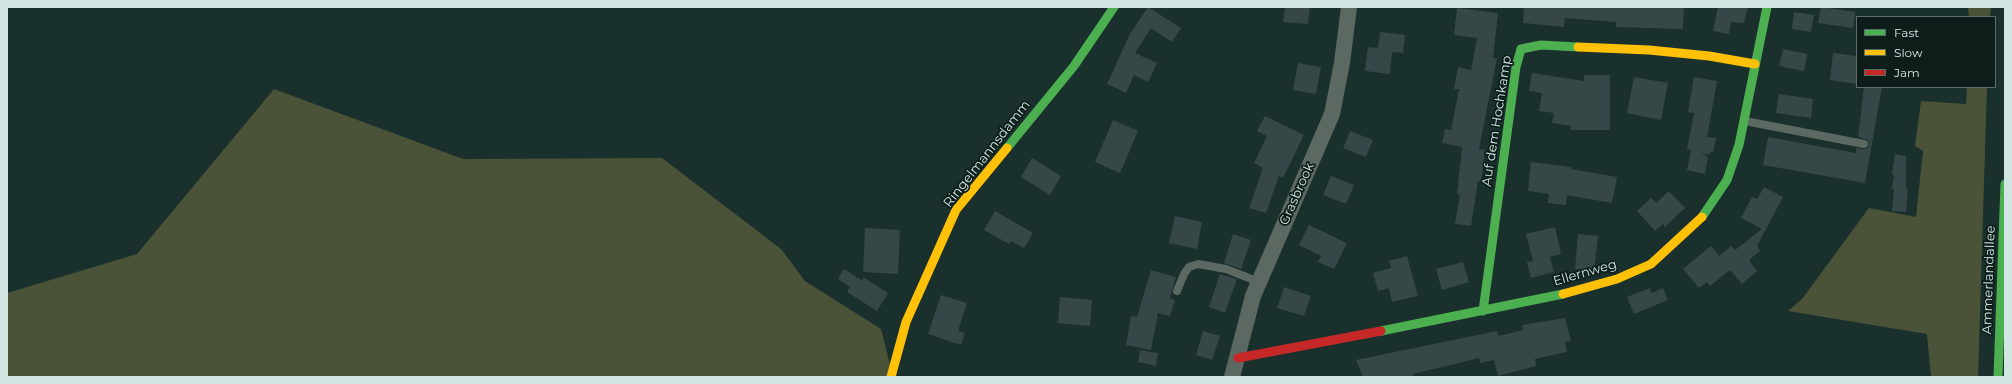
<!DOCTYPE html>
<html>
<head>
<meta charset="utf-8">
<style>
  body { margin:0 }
  #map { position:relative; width:2012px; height:384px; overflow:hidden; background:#1a302d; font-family:Montserrat,sans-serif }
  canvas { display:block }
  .frame { position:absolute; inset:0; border:8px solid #d1e6e2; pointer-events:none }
  .legend { position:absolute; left:1856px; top:16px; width:140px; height:72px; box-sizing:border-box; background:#0d1d1a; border:1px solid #5b6d6a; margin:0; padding:5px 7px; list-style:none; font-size:12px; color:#d1e6e2 }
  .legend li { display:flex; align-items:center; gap:8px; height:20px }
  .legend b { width:20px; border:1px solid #5b6d6a }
</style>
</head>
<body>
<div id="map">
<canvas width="2012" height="384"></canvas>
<div class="frame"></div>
<ul class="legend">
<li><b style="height:5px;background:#4caf50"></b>Fast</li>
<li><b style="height:5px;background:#ffc107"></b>Slow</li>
<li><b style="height:5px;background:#c62828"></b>Jam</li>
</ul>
</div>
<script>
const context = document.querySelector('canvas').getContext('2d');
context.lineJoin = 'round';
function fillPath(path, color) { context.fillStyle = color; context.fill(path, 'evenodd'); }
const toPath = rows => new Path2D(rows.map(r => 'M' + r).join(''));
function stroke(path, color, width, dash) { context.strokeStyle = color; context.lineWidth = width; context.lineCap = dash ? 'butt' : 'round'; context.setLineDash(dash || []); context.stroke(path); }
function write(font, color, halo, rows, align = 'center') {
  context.font = font + ' Montserrat,sans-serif'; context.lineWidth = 3.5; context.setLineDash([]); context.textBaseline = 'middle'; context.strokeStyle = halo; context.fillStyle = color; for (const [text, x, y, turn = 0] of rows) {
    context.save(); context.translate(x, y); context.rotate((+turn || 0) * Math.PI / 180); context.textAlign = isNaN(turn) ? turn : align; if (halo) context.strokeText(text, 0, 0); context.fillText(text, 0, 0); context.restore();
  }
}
fillPath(toPath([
  [1968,7,1991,7,1990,17,1969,17],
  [1967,87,1987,87,1978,377,1931,377,1927,334,1788,311,1802,299,1869,208,1916,217,1923,151,1915,146,1921,101,1966,104],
  [274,89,463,159,662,158,781,249,805,281,881,329,893,377,7,377,7,293,137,254]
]), '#4a5337');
fillPath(toPath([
  [1148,7,1181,28,1172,42,1151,28,1135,53,1157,63,1148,82,1134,75,1126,93,1107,84,1130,34],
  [1285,7,1310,7,1308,24,1283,22],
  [1524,7,1684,7,1683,29,1616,27,1616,22,1565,18,1564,27,1523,23],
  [1718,7,1748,7,1744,23,1731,22,1729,34,1713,31],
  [1821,7,1855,12,1853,28,1818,23],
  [1457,8,1498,13,1493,58,1497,58,1479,149,1485,150,1481,181,1478,181,1471,226,1455,224,1460,195,1457,194,1462,147,1442,143,1445,129,1451,130,1459,89,1454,89,1458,67,1471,70,1477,38,1454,35],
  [1794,12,1814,15,1811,32,1792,29],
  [1380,32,1405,35,1403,53,1392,52,1390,74,1365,71,1368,47,1378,48],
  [1783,49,1807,54,1804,71,1779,66],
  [1833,53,1857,56,1857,84,1830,80],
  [1298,63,1321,67,1316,94,1293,90],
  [1532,73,1584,81,1584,75,1610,75,1610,130,1570,130,1571,126,1552,123,1554,113,1539,111,1542,93,1529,91],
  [1634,77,1668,83,1661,120,1627,113],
  [1694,77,1717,81,1707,137,1716,138,1713,153,1710,152,1709,155,1701,153,1708,157,1705,174,1687,170,1691,150,1687,149,1694,113,1688,112],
  [1864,87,1882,87,1865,183,1763,165,1768,137,1856,153,1856,148,1863,149,1868,148,1869,145,1868,140,1858,137],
  [1779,94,1813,99,1811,118,1776,113],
  [1265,116,1304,135,1283,178,1279,176,1266,213,1249,208,1263,168,1254,163,1267,136,1257,131],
  [1113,120,1138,131,1120,173,1095,162],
  [1350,131,1373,140,1366,157,1343,148],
  [1895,154,1906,156,1906,189,1908,189,1906,212,1892,211,1894,189,1892,189,1894,175,1892,174],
  [1032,158,1061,176,1050,195,1021,177],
  [1531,162,1571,167,1571,169,1617,177,1612,203,1567,195,1566,205,1548,203,1549,194,1528,191],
  [1331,176,1354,185,1346,204,1323,195],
  [1764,187,1783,197,1757,246,1760,251,1749,260,1757,271,1742,284,1730,270,1710,286,1707,282,1699,288,1683,269,1711,246,1719,256,1731,246,1735,250,1762,229,1741,218,1752,197,1757,199],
  [1669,191,1685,208,1665,227,1663,224,1655,231,1637,211,1651,198,1656,203],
  [995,211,1033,233,1024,248,1011,241,1009,244,984,230],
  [1175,216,1202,222,1197,249,1169,243],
  [1309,225,1347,243,1334,269,1318,262,1321,256,1299,245],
  [1555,227,1561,254,1550,257,1554,272,1531,278,1527,262,1533,261,1526,234],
  [865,228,900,230,898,274,863,272],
  [1233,234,1251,240,1241,269,1224,263],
  [1578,234,1598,236,1594,271,1575,269],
  [1407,256,1418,296,1392,302,1389,288,1378,291,1373,273,1391,268,1389,261],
  [1463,262,1469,282,1442,290,1436,269],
  [844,269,863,281,863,277,888,293,877,311,847,292,850,287,838,279],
  [1151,270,1176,277,1170,298,1175,300,1170,316,1158,313,1151,350,1126,345,1131,316,1137,317],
  [1220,274,1237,279,1225,313,1209,307],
  [1284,287,1311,296,1304,316,1277,308],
  [1650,288,1652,293,1663,288,1668,300,1634,314,1627,297],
  [941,295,967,303,958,331,965,333,961,345,928,334],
  [1060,297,1092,300,1090,326,1058,323],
  [1565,318,1571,341,1565,342,1567,352,1535,359,1536,366,1498,376,1494,360,1480,363,1479,358,1413,374,1413,377,1363,377,1356,360,1497,331,1498,336,1523,330,1522,325],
  [1203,331,1220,336,1212,360,1196,355],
  [1140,350,1158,353,1156,366,1138,362]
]), '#364748');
stroke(toPath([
  [1745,121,1864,144],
  [1177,291,1184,274,1189,267,1198,264,1226,269,1259,282]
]), '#5b6962', 8);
stroke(toPath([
  [1232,377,1253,296,1332,114,1342,63,1349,7]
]), '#5b6962', 16);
stroke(toPath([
  [1007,148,1074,66,1114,7],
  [1702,217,1727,180,1739,145,1767,7],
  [1483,311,1516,67,1521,49,1541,45,1578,47],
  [1381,331,1563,294],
  [1998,377,2005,184]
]), '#4caf50', 9);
stroke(toPath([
  [1578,47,1649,50,1709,56,1755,64],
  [1563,294,1617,279,1651,264,1702,217],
  [891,377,906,322,956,210,1007,148]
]), '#ffc107', 9);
stroke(toPath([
  [1238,358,1381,331]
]), '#c62828', 9);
write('13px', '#d1e6e2', '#0d1d1a', [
  ["Auf dem Hochkamp",1497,121,-81],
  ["Ringelmannsdamm",987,154,-52],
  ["Grasbrook",1297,194,-66],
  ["Ellernweg",1585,273,-16],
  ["Ammerlandallee",1989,280,-88]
]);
</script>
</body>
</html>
